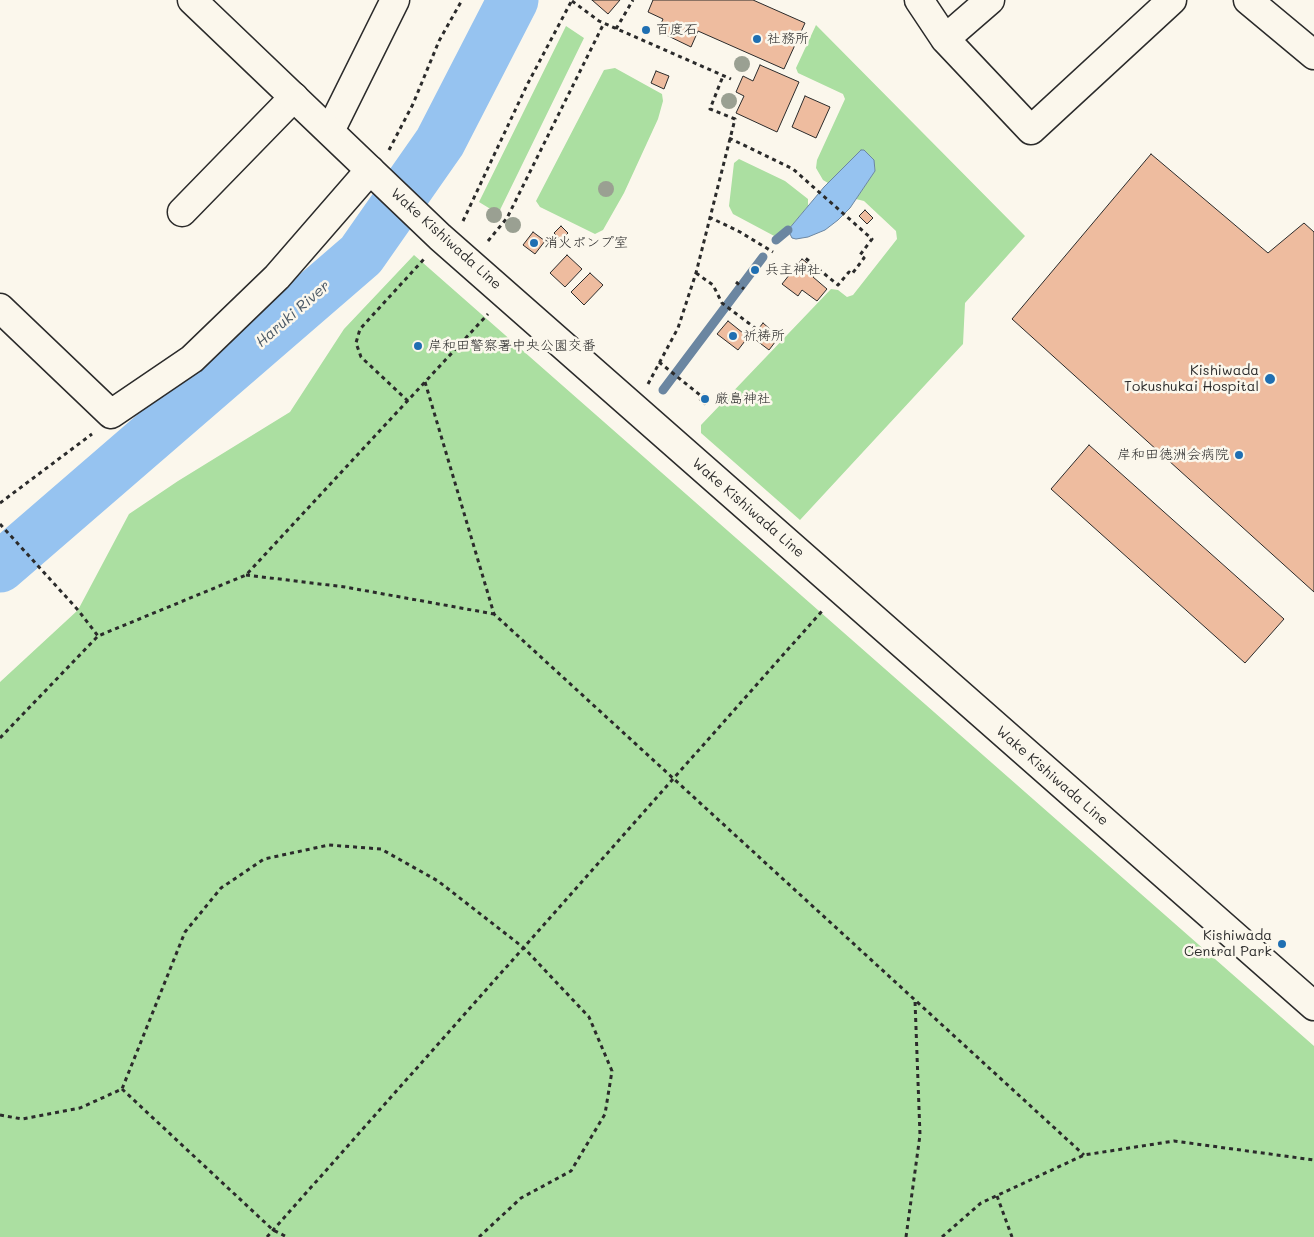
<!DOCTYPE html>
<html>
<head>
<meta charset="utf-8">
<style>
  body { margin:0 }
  canvas { display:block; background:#fbf7ec }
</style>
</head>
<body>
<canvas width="1314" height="1237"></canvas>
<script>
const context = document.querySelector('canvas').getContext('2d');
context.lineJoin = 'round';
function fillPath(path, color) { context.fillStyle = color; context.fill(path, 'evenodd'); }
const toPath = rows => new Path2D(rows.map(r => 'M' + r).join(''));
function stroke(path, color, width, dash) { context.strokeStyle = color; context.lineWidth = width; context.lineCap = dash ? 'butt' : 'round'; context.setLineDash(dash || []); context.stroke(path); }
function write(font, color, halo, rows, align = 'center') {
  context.font = font + ' Mali,"Klee One",sans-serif'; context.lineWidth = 5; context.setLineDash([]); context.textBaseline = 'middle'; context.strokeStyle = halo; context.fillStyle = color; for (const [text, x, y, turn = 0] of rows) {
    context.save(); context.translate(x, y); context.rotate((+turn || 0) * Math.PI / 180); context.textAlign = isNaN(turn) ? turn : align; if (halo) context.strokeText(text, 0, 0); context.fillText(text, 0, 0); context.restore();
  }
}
fillPath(toPath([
  [816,25,1025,236,965,303,963,344,800,520,701,433,701,425,831,289,838,290,847,297,853,295,897,239,896,231,864,201,856,199,875,171,875,167,861,150,828,183,823,180,816,168,817,160,845,99,843,94,798,73,796,68],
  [566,26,584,38,499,212,497,213,479,202],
  [615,68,662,94,663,101,658,119,624,193,603,230,595,234,540,207,536,201,604,70],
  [739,159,785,181,808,199,808,206,788,230,778,238,733,214,729,206,734,163],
  [414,255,1314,1046,1314,1237,0,1237,0,682,78,610,129,514,178,481,290,412,344,329]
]), '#abdfa1');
const water = toPath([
  [861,150,864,150,874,160,875,171,850,208,838,220,825,230,808,237,796,239,792,238,788,230,824,187,861,150]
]);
fillPath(water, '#96c3f0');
stroke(water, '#6b86a1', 1);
stroke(toPath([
  [776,240,788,230],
  [663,390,763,257]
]), '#6b86a1', 9);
stroke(toPath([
  [0,567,361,255,440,142,513,0]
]), '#96c3f0', 51);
const building = toPath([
  [592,0,620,0,608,14,592,0],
  [653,0,753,0,805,23,784,69,698,31,691,47,658,31,663,19,648,12,653,0],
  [760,65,799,82,777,132,736,113,744,96,736,92,743,76,753,81,760,65],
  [656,71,669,76,664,89,651,83,656,71],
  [805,96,830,107,816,138,792,127,805,96],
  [1151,154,1268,253,1304,223,1314,232,1314,592,1012,319,1151,154],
  [865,210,873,218,867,224,859,216,865,210],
  [561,226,568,233,561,240,554,233,561,226],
  [533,232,545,241,535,254,523,245,533,232],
  [567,255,582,269,565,287,550,273,567,255],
  [802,259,818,271,813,277,827,289,817,301,802,290,798,296,782,284,802,259],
  [590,273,603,285,584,305,571,292,590,273],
  [728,321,748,337,738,350,717,334,728,321],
  [763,323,779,337,769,350,752,337,763,323],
  [704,394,710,399,705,405,699,400,704,394],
  [1089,445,1284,619,1245,663,1051,489,1089,445]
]);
fillPath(building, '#eebc9f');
stroke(building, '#2b2b2b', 1);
const minor = toPath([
  [919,0,945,39,1031,130,1172,0],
  [1248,0,1314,55],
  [945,39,990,0],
  [330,131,395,0],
  [182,212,294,97],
  [0,308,111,414,192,359,277,277,370,170]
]);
const secondary = toPath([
  [192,0,440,237,1314,1006]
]);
stroke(minor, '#2b2b2b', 31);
stroke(secondary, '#2b2b2b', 31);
stroke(toPath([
  [572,1,599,21,731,79],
  [616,29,633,0],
  [729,138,793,169,872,239,860,255,864,258,852,274,849,272,838,285,804,257],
  [389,150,413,104,439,41,462,0],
  [709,217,740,232,773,252],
  [463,221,527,85,572,0],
  [488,241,507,218,604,23],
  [696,273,713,285,722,303,755,328],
  [736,282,744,289],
  [659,362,700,395],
  [425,382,494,614,1084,1155],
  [648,384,678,328,696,273,735,119,710,109,723,76],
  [408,401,361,357,356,343,360,329,424,259],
  [0,503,92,434],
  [0,524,78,610,98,636],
  [246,575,345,587,494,614],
  [0,738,98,636,246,575,488,314],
  [122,1089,273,1230,287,1237],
  [0,1115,22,1119,80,1108,122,1089,185,932,221,888,264,859,329,845,381,849,438,881,524,948,589,1017,612,1071,605,1114,571,1171,521,1198,479,1237],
  [997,1196,1012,1237],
  [267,1237,822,611],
  [906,1237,920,1135,915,1001],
  [942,1237,981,1203,1084,1155,1174,1141,1314,1160]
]), '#2b2b2b', 3, [4, 4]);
stroke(minor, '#fbf7ec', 28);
stroke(secondary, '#fbf7ec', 28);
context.fillStyle = '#9aa092';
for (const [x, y] of [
  [742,64],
  [729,101],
  [606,189],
  [494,215],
  [513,225]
]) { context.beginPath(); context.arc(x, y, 8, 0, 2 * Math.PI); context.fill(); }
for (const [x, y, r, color] of [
  [646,30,5,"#1f6fb2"],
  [757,39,5,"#1f6fb2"],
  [534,243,5,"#1f6fb2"],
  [755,270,5,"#1f6fb2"],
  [733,336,5,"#1f6fb2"],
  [418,346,5,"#1f6fb2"],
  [1270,379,6,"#1f6fb2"],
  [705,399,5,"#1f6fb2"],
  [1239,455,5,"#1f6fb2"],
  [1282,944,5,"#1f6fb2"]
]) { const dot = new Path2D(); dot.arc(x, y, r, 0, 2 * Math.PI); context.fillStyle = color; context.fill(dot); stroke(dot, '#fbf7ec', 2); }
write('14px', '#2b2b2b', '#fbf7ec', [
  ["百度石",656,30],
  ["社務所",767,39],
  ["消火ポンプ室",544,243],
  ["兵主神社",765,270],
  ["祈祷所",743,336],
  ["岸和田警察署中央公園交番",428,346],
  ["Kishiwada",1259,371,"right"],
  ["Tokushukai Hospital",1259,387,"right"],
  ["厳島神社",715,399],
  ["岸和田徳洲会病院",1229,455,"right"],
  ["Kishiwada",1272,936,"right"],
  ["Central Park",1272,952,"right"]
], 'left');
write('14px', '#2b2b2b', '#fbf7ec', [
  ["Wake Kishiwada Line",446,239,42],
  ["Wake Kishiwada Line",748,508,41],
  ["Wake Kishiwada Line",1052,776,41]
]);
write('italic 15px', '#4b5966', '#fbf7ec', [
  ["Haruki River",293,314,-41]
]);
</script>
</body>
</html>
